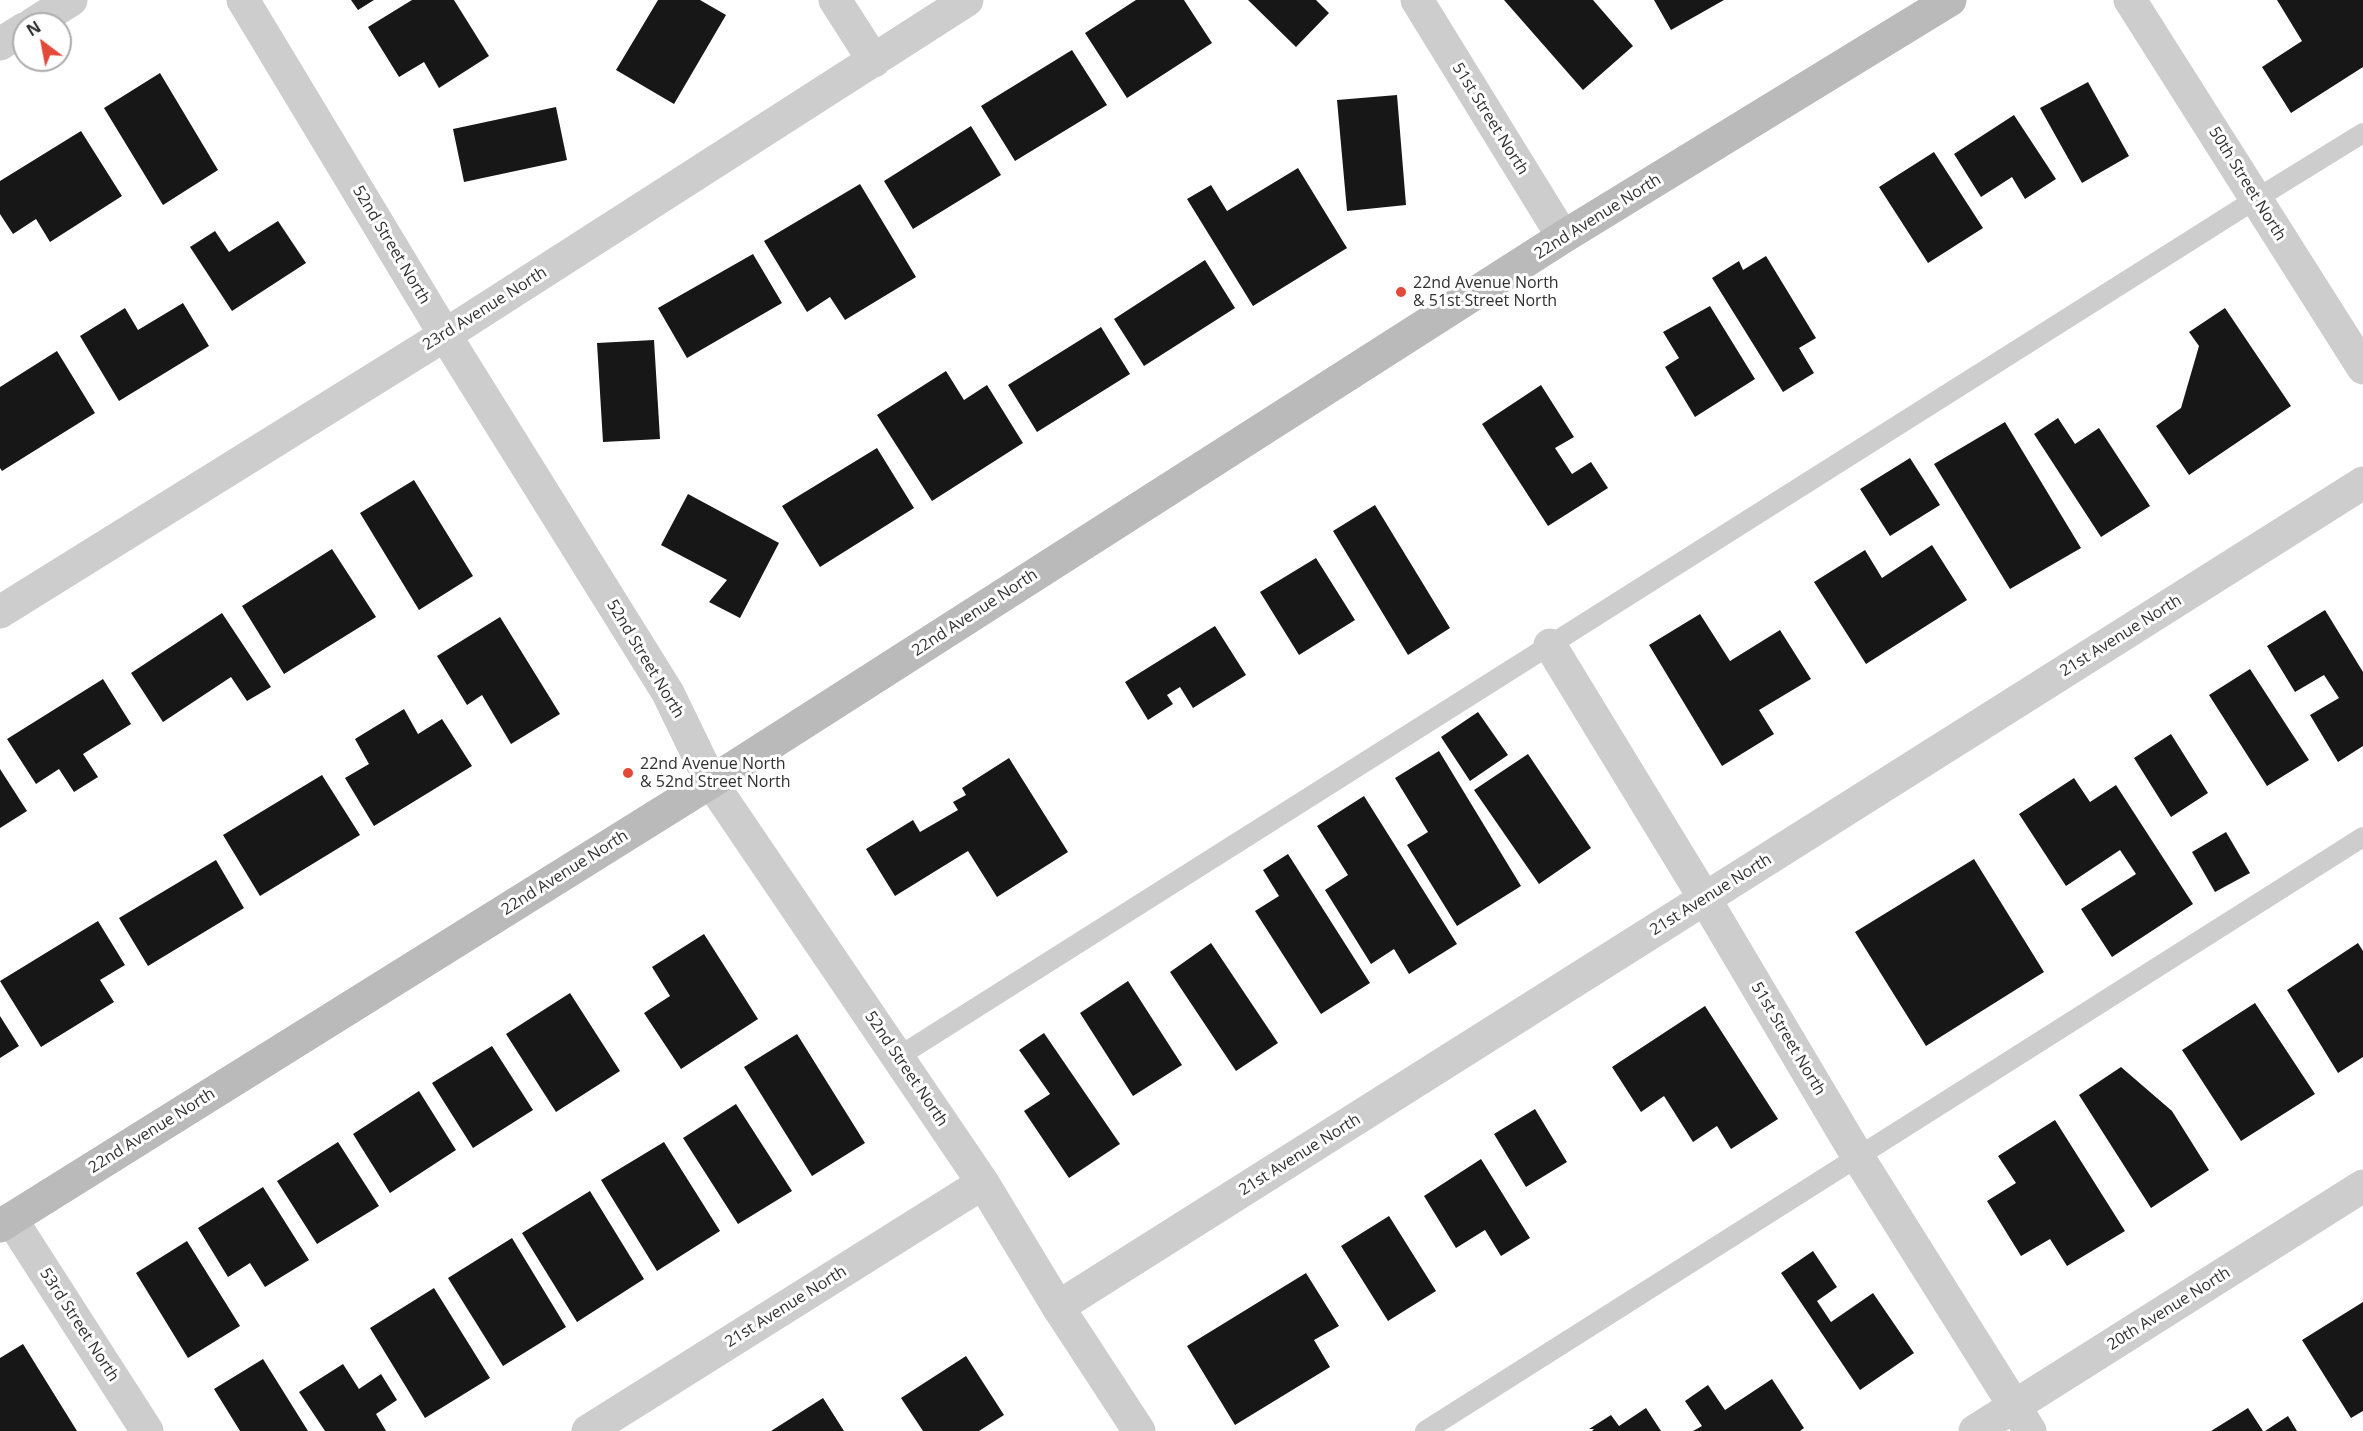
<!DOCTYPE html>
<html>
<head>
<meta charset="utf-8">
<style>
  body { margin:0 }
  #map { position:relative; width:2363px; height:1431px; overflow:hidden; background:#fff; font-family:"Open Sans",sans-serif }
  canvas { display:block }
  .north { position:absolute; left:12px; top:12px; width:60px; height:60px; box-sizing:border-box; background:#fff; border:2px solid #acacac; border-radius:50%; rotate:328deg; font-size:16px; font-weight:700; line-height:24px; text-align:center; color:#303030 }
  .north::after { content:''; display:block; margin:auto; width:21px; height:27px; background:#e24938; clip-path:polygon(50% 0,100% 100%,50% 72%,0 100%) }
</style>
</head>
<body>
<div id="map">
<canvas width="2363" height="1431"></canvas>
<div class="north">N</div>
</div>
<script>
const context = document.querySelector('canvas').getContext('2d');
context.lineJoin = 'round';
function fillPath(path, color) { context.fillStyle = color; context.fill(path, 'evenodd'); }
const toPath = rows => new Path2D(rows.map(r => 'M' + r).join(''));
function stroke(path, color, width, dash) { context.strokeStyle = color; context.lineWidth = width; context.lineCap = dash ? 'butt' : 'round'; context.setLineDash(dash || []); context.stroke(path); }
function write(font, color, halo, rows, align = 'center') {
  context.font = font + ' "Open Sans",sans-serif'; context.lineWidth = 6; context.setLineDash([]); context.textBaseline = 'middle'; context.strokeStyle = halo; context.fillStyle = color; for (const [text, x, y, turn = 0] of rows) {
    context.save(); context.translate(x, y); context.rotate((+turn || 0) * Math.PI / 180); context.textAlign = isNaN(turn) ? turn : align; if (halo) context.strokeText(text, 0, 0); context.fillText(text, 0, 0); context.restore();
  }
}
fillPath(toPath([
  [351,0,374,0,358,10],
  [412,0,454,0,489,56,439,88,424,62,399,77,368,27],
  [658,0,700,0,726,15,674,104,616,70],
  [1136,0,1184,0,1212,43,1127,98,1085,33],
  [1248,0,1316,0,1329,13,1296,47],
  [1504,0,1593,0,1633,46,1583,90],
  [1654,0,1724,0,1671,30],
  [2277,0,2363,0,2363,67,2291,113,2262,67,2302,41],
  [1072,50,1107,105,1015,161,981,106],
  [160,73,218,170,163,205,104,108],
  [2088,82,2129,156,2082,183,2040,108],
  [1397,95,1406,205,1347,211,1337,100],
  [556,107,567,160,464,182,453,129],
  [2014,115,2056,179,2025,199,2012,177,1981,197,1954,154],
  [971,126,1001,175,913,229,884,181],
  [81,131,122,196,50,242,36,219,13,234,0,214,0,181],
  [1934,152,1983,228,1928,263,1879,187],
  [1298,168,1347,248,1253,306,1187,199,1211,185,1227,211],
  [860,184,916,277,845,320,830,297,807,312,764,241],
  [278,221,306,263,232,311,190,247,215,231,229,252],
  [753,254,782,303,687,358,658,308],
  [1766,256,1816,338,1799,348,1814,373,1783,392,1712,278,1739,261,1743,270],
  [1205,260,1235,308,1144,366,1114,319],
  [183,303,209,346,119,401,80,336,125,308,138,330],
  [1710,306,1755,379,1695,417,1665,367,1679,358,1663,332],
  [2225,308,2291,406,2189,475,2156,426,2181,408,2199,346,2189,332],
  [1101,327,1130,374,1037,432,1008,385],
  [654,340,660,439,603,442,597,343],
  [57,351,95,413,2,471,0,468,0,387],
  [946,371,964,400,987,385,1023,443,932,501,877,415],
  [1541,385,1574,437,1555,448,1572,474,1591,462,1608,488,1548,526,1482,424],
  [2058,418,2075,444,2099,428,2150,506,2101,537,2034,434],
  [2005,422,2081,548,2010,589,1934,464],
  [877,448,914,508,820,567,782,506],
  [1910,458,1940,505,1890,536,1860,489],
  [414,480,473,576,419,610,360,513],
  [688,494,779,543,740,618,709,602,727,580,661,545],
  [1375,505,1450,628,1408,655,1333,531],
  [1932,545,1967,600,1866,664,1814,582,1865,550,1882,578],
  [332,549,376,617,284,674,242,606],
  [1316,558,1355,620,1299,655,1260,592],
  [2325,610,2363,672,2363,746,2338,762,2310,715,2339,698,2324,675,2295,692,2267,646],
  [222,613,271,687,247,701,231,677,163,722,131,673],
  [1700,614,1730,661,1780,630,1811,679,1759,710,1774,734,1722,766,1649,645],
  [500,617,560,714,511,744,482,695,467,705,437,656],
  [1215,626,1246,675,1193,708,1180,687,1167,695,1173,704,1148,720,1125,682],
  [2250,669,2309,760,2267,786,2209,695],
  [103,679,131,724,83,754,98,777,74,792,59,769,36,784,7,739],
  [404,709,418,734,442,719,472,766,374,826,345,778,369,764,355,739],
  [1478,712,1508,755,1470,781,1441,737],
  [2171,734,2208,793,2171,817,2134,758],
  [1439,751,1521,886,1457,926,1407,845,1428,832,1395,778],
  [1528,754,1591,848,1539,884,1474,790],
  [1009,758,1068,852,997,897,968,851,895,896,866,849,913,820,920,832,958,810,953,802,966,795,962,788],
  [0,769,27,811,0,828],
  [322,775,360,835,260,896,223,835],
  [2074,778,2090,802,2116,785,2193,904,2112,957,2081,909,2136,874,2120,850,2066,886,2019,814],
  [1364,796,1457,944,1409,974,1394,949,1371,964,1325,890,1348,875,1317,826],
  [2226,832,2250,873,2215,892,2192,852],
  [1288,854,1370,983,1321,1014,1255,911,1279,896,1263,870],
  [1974,859,2044,972,1926,1046,1855,932],
  [216,860,244,908,148,966,119,918],
  [98,921,125,965,100,980,114,1002,41,1047,0,981],
  [704,934,758,1019,681,1069,644,1013,670,996,652,967],
  [1211,943,1278,1043,1236,1071,1170,972],
  [2358,943,2363,951,2363,1057,2338,1073,2287,990],
  [1128,981,1182,1065,1133,1096,1080,1013],
  [570,993,620,1071,556,1112,506,1034],
  [2255,1003,2315,1094,2241,1141,2182,1050],
  [1705,1006,1778,1119,1731,1149,1717,1126,1693,1142,1664,1096,1641,1112,1612,1067],
  [0,1016,19,1046,0,1058],
  [1044,1033,1120,1144,1069,1178,1024,1111,1050,1094,1019,1050],
  [797,1034,865,1143,812,1176,744,1067],
  [492,1046,533,1110,473,1148,432,1083],
  [2121,1067,2172,1111,2209,1170,2151,1208,2079,1095],
  [419,1091,456,1150,390,1193,353,1134],
  [736,1104,792,1191,738,1224,683,1138],
  [1535,1109,1567,1162,1526,1187,1494,1134],
  [2055,1120,2125,1231,2067,1266,2050,1239,2021,1256,1987,1201,2016,1183,1998,1156],
  [338,1142,379,1206,317,1244,277,1181],
  [664,1142,720,1231,657,1271,601,1180],
  [1481,1159,1530,1238,1501,1256,1485,1230,1456,1248,1424,1196],
  [263,1187,309,1260,265,1287,250,1263,228,1277,198,1228],
  [590,1191,644,1279,577,1322,522,1233],
  [1389,1216,1436,1291,1388,1321,1341,1246],
  [512,1238,566,1327,503,1366,448,1278],
  [187,1241,240,1326,188,1358,136,1273],
  [1813,1251,1837,1287,1817,1301,1831,1322,1873,1293,1914,1353,1860,1390,1781,1273],
  [1306,1273,1339,1326,1314,1340,1330,1367,1235,1425,1187,1346],
  [434,1288,490,1378,425,1418,370,1328],
  [2363,1302,2363,1411,2351,1418,2302,1340],
  [23,1344,77,1431,0,1431,0,1358],
  [966,1356,1004,1415,979,1431,923,1431,901,1398],
  [263,1359,308,1431,240,1431,214,1389],
  [343,1364,359,1389,381,1374,397,1400,376,1414,386,1431,325,1431,299,1392],
  [1772,1379,1804,1428,1800,1431,1693,1431,1702,1426,1685,1401,1708,1385,1725,1410],
  [823,1398,844,1431,771,1431],
  [1646,1408,1661,1431,1592,1431,1594,1429,1589,1429,1611,1415,1619,1426],
  [2248,1408,2263,1431,2211,1431],
  [2288,1416,2297,1431,2265,1431]
]), '#171717');
stroke(toPath([
  [898,1057,2256,199,2363,133],
  [1425,1431,2363,837]
]), '#cdcdcd', 20);
stroke(toPath([
  [243,0,445,335,668,693,711,782,983,1183,1058,1307,1139,1431],
  [835,0,874,61],
  [1417,0,1563,237],
  [2130,0,2363,368],
  [33,24,71,0],
  [0,44,24,29],
  [0,612,445,335,967,0],
  [1550,645,1705,899,1858,1157,2030,1431],
  [11,1219,147,1431],
  [1058,1307,2363,483],
  [588,1431,983,1183],
  [1975,1431,2363,1186]
]), '#cdcdcd', 33);
stroke(toPath([
  [0,1226,711,782,1563,237,1950,0]
]), '#bababa', 33);
for (const [x, y, r, color] of [
  [1401,292,6,"#e24938"],
  [628,773,6,"#e24938"]
]) { const dot = new Path2D(); dot.arc(x, y, r, 0, 2 * Math.PI); context.fillStyle = color; context.fill(dot); stroke(dot, '#fff', 2); }
write('16px', '#303030', '#fff', [
  ["51st Street North",1490,119,58],
  ["50th Street North",2247,184,58],
  ["22nd Avenue North",1598,217,-32],
  ["52nd Street North",391,245,59],
  ["23rd Avenue North",485,309,-32],
  ["22nd Avenue North",975,613,-33],
  ["21st Avenue North",2121,636,-32],
  ["52nd Street North",645,659,59],
  ["22nd Avenue North",565,873,-32],
  ["21st Avenue North",1711,895,-32],
  ["51st Street North",1788,1039,59],
  ["52nd Street North",906,1069,56],
  ["22nd Avenue North",152,1131,-32],
  ["21st Avenue North",1300,1155,-32],
  ["21st Avenue North",786,1307,-32],
  ["20th Avenue North",2169,1309,-32],
  ["53rd Street North",79,1325,57]
]);
write('16px', '#303030', '#fff', [
  ["22nd Avenue North",1413,283],
  ["& 51st Street North",1413,301],
  ["22nd Avenue North",640,764],
  ["& 52nd Street North",640,782]
], 'left');
</script>
</body>
</html>
